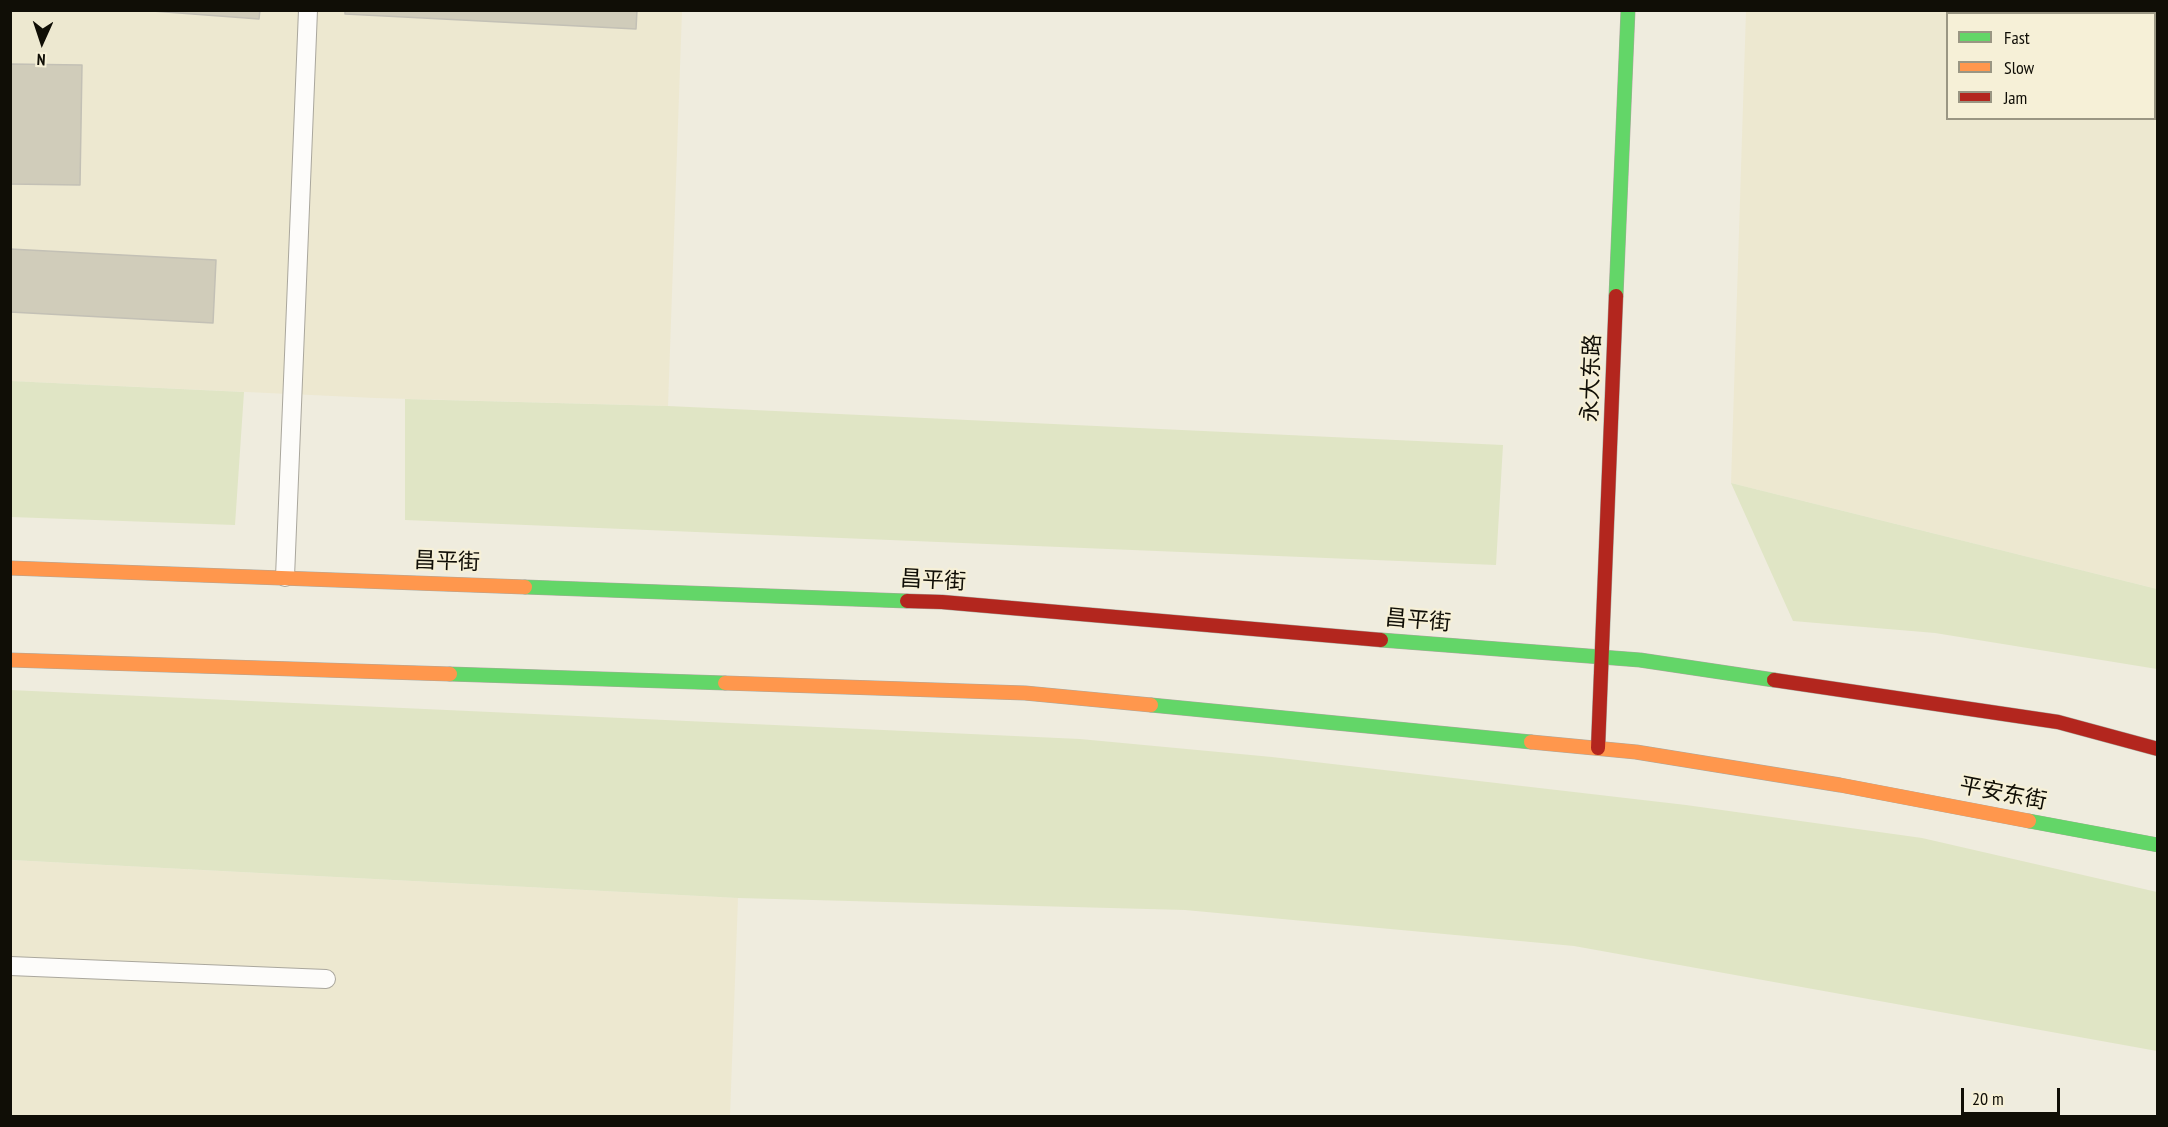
<!DOCTYPE html>
<html>
<head>
<meta charset="utf-8">
<style>
  body { margin:0 }
  #map { position:relative; width:2168px; height:1127px; overflow:hidden; background:#efecde; font-family:"PT Sans Narrow",sans-serif }
  canvas { display:block }
  .frame { position:absolute; inset:0; border:12px solid #100e06; pointer-events:none }
  .legend { position:absolute; left:1946px; top:12px; width:210px; height:108px; box-sizing:border-box; background:#f6f0d7; border:2px solid #9a9683; margin:0; padding:8px 10px; list-style:none; font-size:18px; color:#100e06 }
  .legend li { display:flex; align-items:center; gap:12px; height:30px }
  .legend b { width:30px; border:2px solid #9a9683 }
  .north { position:absolute; left:12px; top:12px; width:60px; height:60px; -webkit-text-stroke:4px #f6f0d7; paint-order:stroke; rotate:183deg; font-size:16px; font-weight:700; line-height:24px; text-align:center; color:#100e06 }
  .north::after { content:''; display:block; margin:auto; width:21px; height:27px; background:#100e06; clip-path:polygon(50% 0,100% 100%,50% 72%,0 100%) }
  .scale { position:absolute; left:1961px; top:1088px; width:99px; height:27px; box-sizing:border-box; border:3px solid #100e06; border-top:0; padding-left:8px; font-size:18px; line-height:21px; white-space:nowrap; color:#100e06; -webkit-text-stroke:4px #f6f0d7; paint-order:stroke }
</style>
</head>
<body>
<div id="map">
<canvas width="2168" height="1127"></canvas>
<div class="frame"></div>
<ul class="legend">
<li><b style="height:8px;background:#63d668"></b>Fast</li>
<li><b style="height:8px;background:#ff974d"></b>Slow</li>
<li><b style="height:8px;background:#b3261e"></b>Jam</li>
</ul>
<div class="north">N</div>
<div class="scale">20 m</div>
</div>
<script>
const context = document.querySelector('canvas').getContext('2d');
context.lineJoin = 'round';
function fillPath(path, color) { context.fillStyle = color; context.fill(path, 'evenodd'); }
const toPath = rows => new Path2D(rows.map(r => 'M' + r).join(''));
function stroke(path, color, width, dash) { context.strokeStyle = color; context.lineWidth = width; context.lineCap = dash ? 'butt' : 'round'; context.setLineDash(dash || []); context.stroke(path); }
function write(font, color, halo, rows, align = 'center') {
  context.font = font + ' "PT Sans Narrow","Noto Sans SC",sans-serif'; context.lineWidth = 4.5; context.setLineDash([]); context.textBaseline = 'middle'; context.strokeStyle = halo; context.fillStyle = color; for (const [text, x, y, turn = 0] of rows) {
    context.save(); context.translate(x, y); context.rotate((+turn || 0) * Math.PI / 180); context.textAlign = isNaN(turn) ? turn : align; if (halo) context.strokeText(text, 0, 0); context.fillText(text, 0, 0); context.restore();
  }
}
fillPath(toPath([
  [11,11,682,11,668,406,375,398,11,381],
  [1746,11,2157,11,2157,589,1731,483],
  [1948,14,2154,14,2154,118,1948,118],
  [10,860,738,898,730,1116,11,1116]
]), '#ede8d0');
fillPath(toPath([
  [11,381,244,392,235,525,11,517],
  [405,399,668,406,1503,445,1496,565,405,520],
  [1731,483,2157,589,2157,669,1935,633,1793,621],
  [10,690,1080,739,1272,757,1686,805,1922,838,2157,892,2157,1051,1574,946,1185,910,738,898,11,860]
]), '#e0e5c5');
const building = toPath([
  [139,10,260,10,259,19,139,10],
  [345,10,637,10,636,29,345,14,345,10],
  [10,64,82,65,80,185,10,184,10,64],
  [10,249,216,260,213,323,10,312,10,249]
]);
fillPath(building, '#d0ccba');
stroke(building, '#c3c0b5', 1.5);
const lane = toPath([
  [1994,10,2051,14],
  [2154,19,2158,19],
  [285,577,308,10],
  [10,966,326,979]
]);
const fast = toPath([
  [1616,296,1628,10],
  [525,587,907,601],
  [1381,640,1640,660,1774,680],
  [450,674,725,683],
  [1151,705,1531,742],
  [2029,821,2158,845]
]);
const slow = toPath([
  [10,568,525,587],
  [10,660,450,674],
  [725,683,1025,693,1151,705],
  [1531,742,1636,752,1840,785,2029,821]
]);
const jam = toPath([
  [907,601,942,602,1381,640],
  [1774,680,2058,722,2158,749],
  [1598,748,1616,296]
]);
stroke(lane, '#aaa79d', 20);
stroke(fast, '#aaa79d', 15);
stroke(slow, '#aaa79d', 15);
stroke(jam, '#aaa79d', 15);
stroke(lane, '#fdfcfa', 18);
stroke(fast, '#63d668', 14);
stroke(slow, '#ff974d', 14);
stroke(jam, '#b3261e', 14);
write('22px', '#100e06', '#f6f0d7', [
  ["永大东路",1592,378,-88],
  ["昌平街",447,562,2],
  ["昌平街",933,581,3],
  ["昌平街",1418,621,5],
  ["平安东街",2003,794,11]
]);
</script>
</body>
</html>
